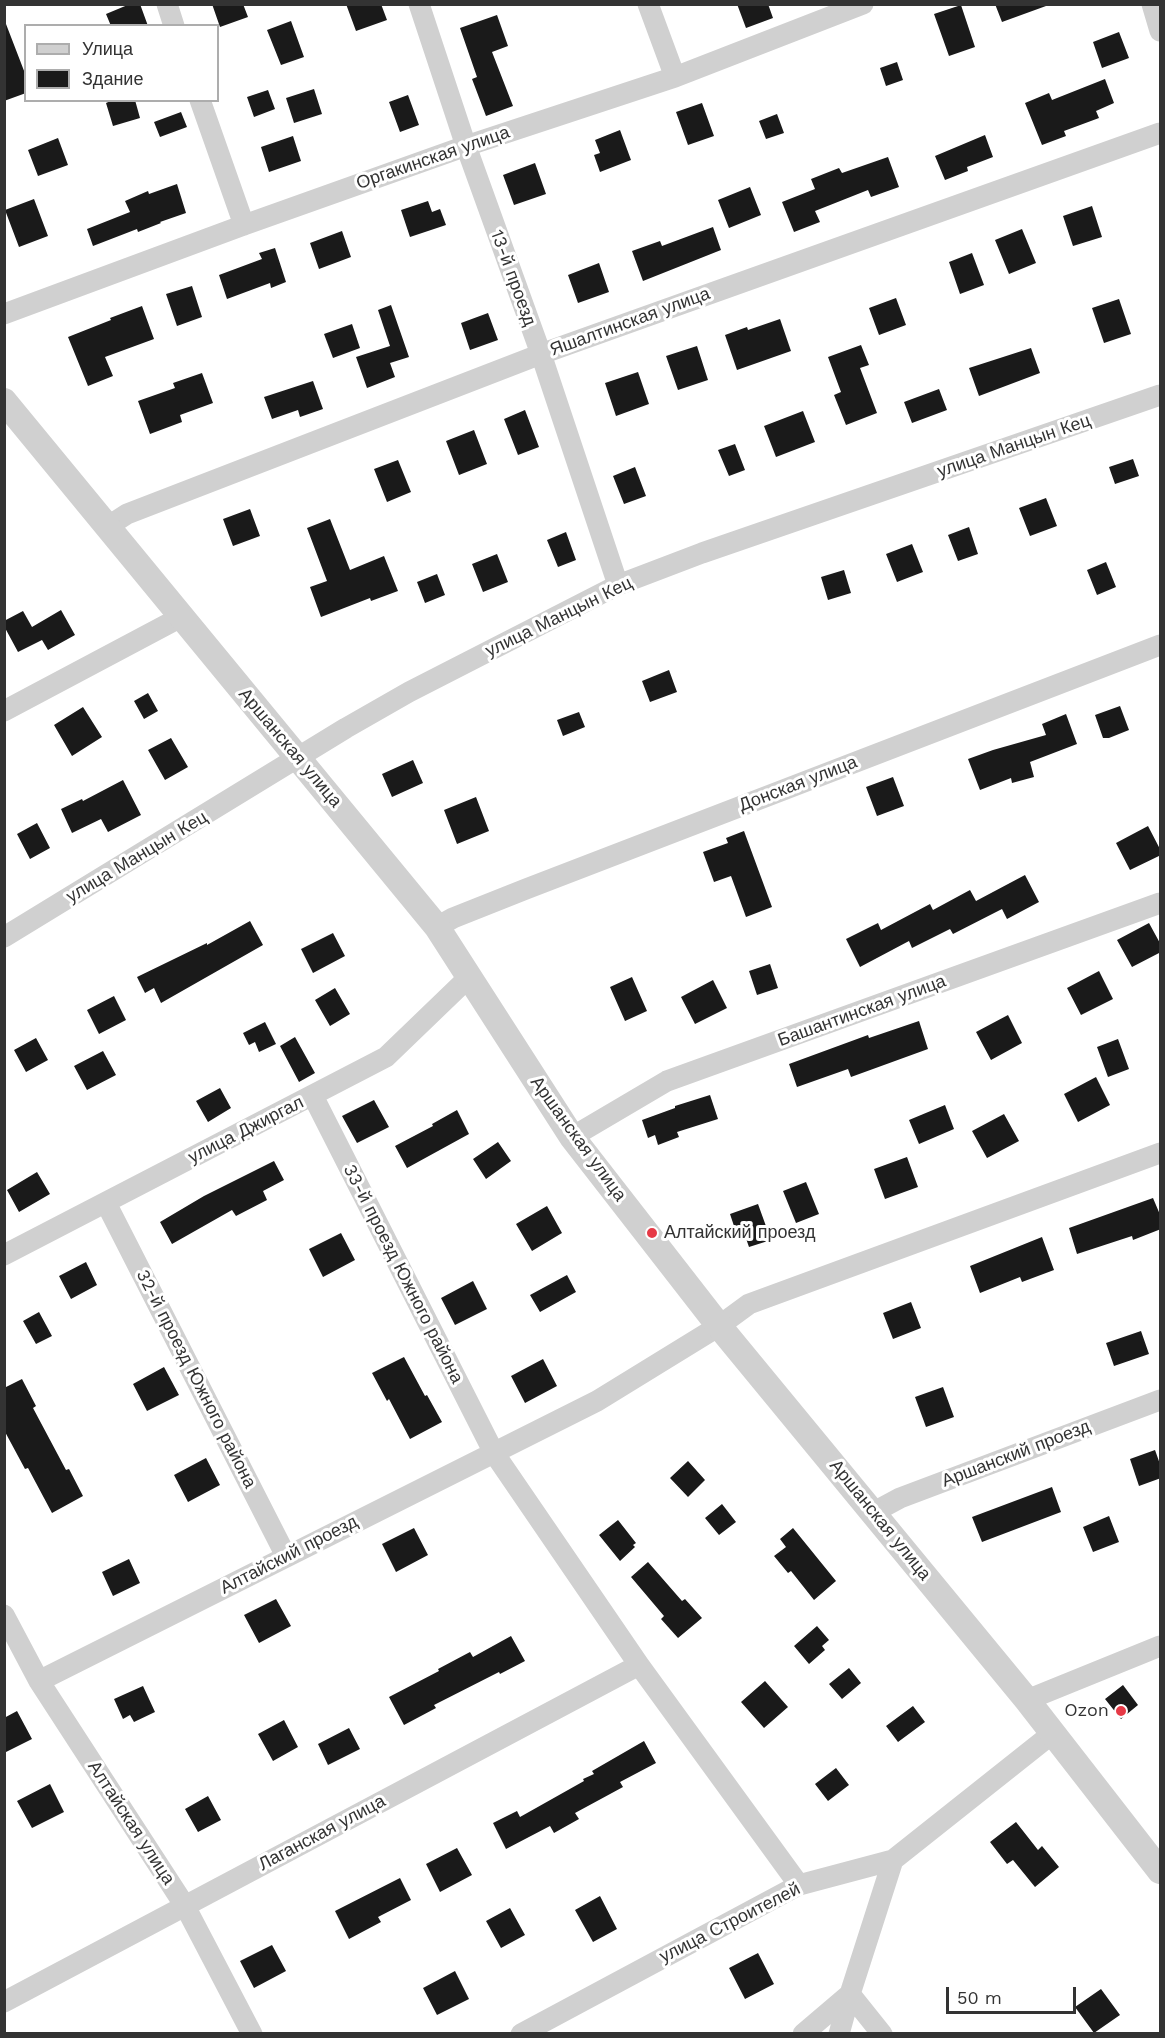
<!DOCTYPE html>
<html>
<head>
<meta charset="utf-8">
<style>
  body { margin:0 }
  #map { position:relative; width:1165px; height:2038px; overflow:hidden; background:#fff; font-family:"Work Sans",sans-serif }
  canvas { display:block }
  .frame { position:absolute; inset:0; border:6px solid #333; pointer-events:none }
  .legend { position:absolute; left:24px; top:24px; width:195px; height:78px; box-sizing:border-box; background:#fff; border:2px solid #adadad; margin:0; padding:8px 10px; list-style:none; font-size:18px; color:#333 }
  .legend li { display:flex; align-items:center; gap:12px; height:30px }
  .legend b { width:30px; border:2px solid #adadad }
  .scale { position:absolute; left:946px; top:1987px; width:130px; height:27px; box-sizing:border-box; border:3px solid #333; border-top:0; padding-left:8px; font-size:18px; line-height:21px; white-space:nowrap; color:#333; -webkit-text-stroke:4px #fff; paint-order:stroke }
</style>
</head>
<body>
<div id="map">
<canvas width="1165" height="2038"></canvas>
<div class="frame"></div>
<ul class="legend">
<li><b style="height:8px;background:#d0d0d0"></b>Улица</li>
<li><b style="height:16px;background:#1a1a1a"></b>Здание</li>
</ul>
<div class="scale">50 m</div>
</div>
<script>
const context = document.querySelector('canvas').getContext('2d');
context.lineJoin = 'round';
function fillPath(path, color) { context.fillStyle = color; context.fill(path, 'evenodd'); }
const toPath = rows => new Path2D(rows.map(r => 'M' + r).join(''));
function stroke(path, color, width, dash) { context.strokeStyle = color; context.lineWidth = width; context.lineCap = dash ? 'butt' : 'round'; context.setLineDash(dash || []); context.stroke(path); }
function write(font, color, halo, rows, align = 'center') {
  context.font = font + ' "Work Sans",sans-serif'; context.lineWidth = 6; context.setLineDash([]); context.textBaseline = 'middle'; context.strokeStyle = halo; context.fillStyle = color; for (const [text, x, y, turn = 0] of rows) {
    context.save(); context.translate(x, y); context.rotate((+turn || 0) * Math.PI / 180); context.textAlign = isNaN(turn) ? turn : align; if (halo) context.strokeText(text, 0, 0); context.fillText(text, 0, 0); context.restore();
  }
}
fillPath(toPath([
  [130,4,140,4,148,26,111,26,106,14],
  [212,4,243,4,248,17,220,27],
  [346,4,381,4,387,20,356,31],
  [737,4,768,4,773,18,746,28],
  [995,4,1046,4,1046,6,1002,22],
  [961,5,975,47,949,56,934,14],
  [497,15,508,46,492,52,513,106,486,116,472,79,477,77,460,28],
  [291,21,304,57,281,65,267,30],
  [6,24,26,76,26,93,4,101],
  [1119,32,1129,58,1102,68,1093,42],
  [897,62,903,80,886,86,880,68],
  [1105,79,1114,103,1096,111,1099,118,1064,131,1066,136,1042,145,1025,103,1049,93,1052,100],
  [314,89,322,114,294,123,286,98],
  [268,90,275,109,254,117,247,97],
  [408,95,419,125,400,132,389,102],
  [113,100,135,100,140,118,113,126,106,103],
  [702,103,714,136,688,145,676,112],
  [181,112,187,127,160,137,154,122],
  [777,114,784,133,766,139,759,121],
  [620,130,631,160,600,172,594,155,600,153,595,140],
  [985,135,993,157,967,167,968,171,945,180,935,156],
  [293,136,301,161,269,172,261,147],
  [58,138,68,165,38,176,28,150],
  [888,157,899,187,871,197,868,190,815,211,820,222,794,232,782,202,815,189,811,179,839,168,842,173],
  [535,163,546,194,514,205,503,175],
  [177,184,186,213,160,222,161,223,138,232,137,229,93,246,87,229,130,212,125,201,148,191,149,194],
  [750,187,761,215,729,228,718,200],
  [34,199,48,236,19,247,5,210],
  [428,201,432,212,440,209,446,225,410,237,401,210],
  [1092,206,1102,237,1073,246,1063,216],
  [713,227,721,250,643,281,632,251,660,241,662,246],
  [1022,229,1036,263,1009,274,995,240],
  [342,231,351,257,319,269,310,243],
  [275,248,286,282,271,288,270,283,227,299,219,275,262,259,259,253],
  [972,253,984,285,960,294,949,262],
  [599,263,609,292,578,303,568,275],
  [192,286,202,317,177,326,166,294],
  [896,298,906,325,879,335,869,308],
  [1119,299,1131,334,1104,343,1092,308],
  [391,305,409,357,390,363,395,377,367,388,356,357,390,346,378,310],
  [142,306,154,339,105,357,113,376,88,386,68,337,111,320,110,318],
  [488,313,498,340,470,350,461,323],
  [780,319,791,351,737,370,725,335,747,327,748,330],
  [352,324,360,348,333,358,324,334],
  [861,345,869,365,860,368,877,413,846,425,834,395,841,392,828,357],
  [697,346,708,380,678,390,666,356],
  [1031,348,1040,373,979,396,969,368],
  [638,372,649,404,616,416,605,383],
  [202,373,213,403,180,415,182,422,150,434,138,401,175,388,173,383],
  [313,381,323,409,300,417,298,410,272,419,264,397],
  [939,389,947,410,912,423,904,402],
  [525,410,539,447,518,455,504,419],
  [803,411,815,442,776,457,764,426],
  [474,430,487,464,459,475,446,441],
  [735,444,745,470,729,476,718,450],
  [1133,459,1139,476,1115,484,1109,467],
  [398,460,411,492,387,502,374,469],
  [635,467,646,496,624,504,613,476],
  [1046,498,1057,526,1030,536,1019,508],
  [250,509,260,536,233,546,223,519],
  [330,519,350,570,384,556,398,591,371,601,370,598,321,617,310,587,327,581,307,528],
  [969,527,978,554,958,561,948,535],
  [566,532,576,560,558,567,547,540],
  [912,544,923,572,897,582,886,554],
  [497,554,508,582,483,592,472,564],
  [1106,562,1116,587,1097,595,1087,570],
  [844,570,851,593,828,600,821,577],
  [437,574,445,595,425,603,417,582],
  [61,610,75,635,48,650,42,640,18,652,4,626,4,621,23,611,32,627],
  [669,670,677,692,650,702,642,681],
  [148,693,158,711,144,719,134,701],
  [1120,706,1129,730,1109,738,1103,738,1095,715],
  [83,707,102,737,72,756,54,725],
  [579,712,585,727,563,736,557,720],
  [1066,714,1077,744,1030,762,1034,777,1012,783,1011,778,980,790,968,759,993,750,1046,735,1042,724],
  [171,738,188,767,165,780,148,750],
  [413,760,423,783,392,797,382,774],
  [893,777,904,806,877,816,866,787],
  [123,780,141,815,108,832,101,819,72,833,61,809,82,799,83,801],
  [476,797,489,831,457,844,444,810],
  [37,823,50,848,30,859,17,834],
  [1148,826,1161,851,1161,855,1130,870,1116,843],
  [744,831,772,907,746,917,731,876,714,882,703,852,728,843,726,838],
  [1025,875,1039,902,1007,919,1002,909,953,934,950,929,912,948,909,941,860,967,846,939,878,923,881,930,930,904,933,910,970,890,976,901],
  [250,921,263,945,161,1003,154,988,145,993,137,977,207,943,207,945],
  [1149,923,1161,945,1161,952,1132,967,1117,940],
  [333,933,345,956,313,973,301,949],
  [770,964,778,988,757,995,749,971],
  [1099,971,1113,999,1081,1015,1067,988],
  [632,977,647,1011,625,1021,610,987],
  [713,980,727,1008,695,1024,681,997],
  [335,988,350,1014,330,1026,315,1000],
  [114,996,126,1020,99,1034,87,1010],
  [1008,1015,1022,1043,991,1060,976,1032],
  [919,1021,928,1049,851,1077,848,1069,797,1087,789,1064,868,1035,869,1038],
  [265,1022,276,1044,259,1052,255,1042,249,1045,243,1033],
  [295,1037,315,1073,299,1082,280,1046],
  [36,1038,48,1060,26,1072,14,1050],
  [1118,1039,1129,1069,1108,1077,1097,1047],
  [103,1051,116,1075,87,1090,74,1066],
  [1096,1077,1110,1105,1078,1122,1064,1094],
  [220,1088,231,1108,208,1122,196,1101],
  [710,1095,718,1119,677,1132,679,1137,658,1145,655,1135,648,1138,642,1120,675,1108,675,1106],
  [374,1100,389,1127,357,1143,342,1116],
  [945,1105,954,1129,919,1144,909,1120],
  [457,1110,469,1134,407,1168,395,1146,433,1126,432,1124],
  [1004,1114,1019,1141,987,1158,972,1131],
  [498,1142,511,1161,486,1179,473,1159],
  [907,1157,918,1187,885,1199,874,1169],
  [274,1161,284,1180,263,1191,267,1200,236,1216,232,1210,172,1244,160,1222,204,1196],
  [37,1172,50,1194,19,1212,7,1190],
  [806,1182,819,1214,796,1223,783,1191],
  [1153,1198,1161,1217,1161,1229,1133,1240,1132,1236,1077,1254,1069,1228],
  [758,1204,771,1240,749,1247,742,1227,735,1229,730,1214],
  [547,1206,562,1233,532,1251,516,1224],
  [341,1233,355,1260,323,1277,309,1249],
  [1042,1237,1054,1270,1022,1282,1020,1277,980,1293,970,1266],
  [86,1262,97,1285,71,1299,59,1276],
  [567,1275,576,1292,540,1312,530,1295],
  [473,1281,487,1309,455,1325,441,1298],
  [911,1302,921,1328,893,1339,883,1313],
  [39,1312,52,1336,36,1344,23,1321],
  [1141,1331,1149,1354,1114,1366,1106,1343],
  [404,1357,425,1396,427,1395,442,1422,410,1439,389,1399,387,1401,372,1373],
  [543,1359,557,1386,525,1403,511,1376],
  [164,1367,179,1395,147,1411,133,1384],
  [22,1379,36,1406,33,1408,66,1470,69,1469,83,1496,52,1513,28,1468,25,1469,4,1430,4,1388],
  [943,1387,954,1417,926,1427,915,1397],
  [1155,1450,1161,1467,1161,1478,1139,1486,1130,1459],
  [206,1458,220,1485,188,1502,174,1475],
  [688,1461,705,1480,688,1497,670,1478],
  [1052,1487,1061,1512,982,1542,972,1517],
  [722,1504,736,1522,719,1535,705,1518],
  [1109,1516,1119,1542,1093,1552,1083,1527],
  [618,1520,636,1543,633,1545,635,1547,620,1561,599,1535],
  [414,1528,428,1555,396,1572,382,1544],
  [793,1528,836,1581,814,1600,791,1571,788,1573,774,1556,786,1547,780,1539],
  [129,1559,140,1583,113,1596,102,1572],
  [648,1562,682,1601,685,1599,702,1618,678,1638,661,1619,664,1616,631,1577],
  [276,1599,291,1626,259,1643,244,1615],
  [817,1626,829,1640,822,1646,825,1650,809,1664,794,1646],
  [511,1636,525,1661,500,1674,499,1672,434,1705,436,1708,404,1725,389,1697,439,1671,438,1669,470,1652,473,1657],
  [849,1668,861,1683,842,1699,829,1684],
  [765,1681,788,1707,764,1728,741,1702],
  [1123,1685,1138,1705,1121,1719,1105,1699],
  [143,1686,155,1712,134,1722,130,1715,123,1719,114,1699],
  [913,1706,925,1722,898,1742,886,1726],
  [17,1711,32,1739,4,1753,4,1718],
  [284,1720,298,1747,273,1761,258,1734],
  [349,1728,360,1749,328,1765,318,1744],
  [644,1741,656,1763,620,1782,623,1787,575,1813,579,1819,554,1833,550,1826,506,1849,493,1823,517,1811,520,1817,584,1781,583,1779,594,1774,592,1771],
  [836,1768,849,1785,828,1801,815,1784],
  [50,1784,64,1812,32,1828,17,1801],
  [208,1796,221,1820,198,1832,185,1809],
  [1016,1822,1038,1850,1042,1846,1059,1867,1035,1887,1013,1860,1007,1864,990,1842],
  [457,1848,472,1875,440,1892,426,1864],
  [400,1878,411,1900,378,1917,381,1922,349,1939,335,1911],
  [600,1896,617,1929,593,1942,575,1910],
  [510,1908,525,1935,501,1948,486,1921],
  [272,1945,286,1971,254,1988,240,1961],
  [758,1953,774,1984,745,1999,729,1968],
  [455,1971,469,1999,437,2015,423,1988],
  [1101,1989,1120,2015,1094,2033,1075,2007]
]), '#1a1a1a');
stroke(toPath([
  [167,4,174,26],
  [419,4,466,146,541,354,618,585],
  [648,4,675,77],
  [1152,4,1160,31],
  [200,100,244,225],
  [4,314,244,225,466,146,675,77,863,4],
  [107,527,127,514,541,354,1160,133],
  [4,711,181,617],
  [437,927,453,918,526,889,1160,645],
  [4,937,346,728,409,692,618,585,702,553,1160,395],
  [313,1096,494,1453,639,1665,799,1885],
  [572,1137,667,1081,1160,903],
  [106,1203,286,1556],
  [4,1255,386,1057,468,978],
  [874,1512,900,1498,1160,1400],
  [4,1615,39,1681,185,1906,252,2034],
  [39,1681,597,1401,719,1326,749,1304,1160,1153],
  [1027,1700,1160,1646],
  [4,2002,639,1665],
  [521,2034,799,1885,893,1860,1053,1733],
  [803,2034,850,1994,882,2034],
  [839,2034,850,1994,893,1860]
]), '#d0d0d0', 21);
stroke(toPath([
  [4,401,437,927,572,1137,719,1326,1027,1700,1160,1871]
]), '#d0d0d0', 26);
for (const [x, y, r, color] of [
  [652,1233,6,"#e63946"],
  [1121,1711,6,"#e63946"]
]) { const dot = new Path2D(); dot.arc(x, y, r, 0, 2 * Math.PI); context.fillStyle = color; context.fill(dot); stroke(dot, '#fff', 2); }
write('18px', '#333', '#fff', [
  ["Оргакинская улица",433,158,-19],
  ["13-й проезд",513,278,70],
  ["Яшалтинская улица",630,322,-20],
  ["улица Манцын Кец",1014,446,-19],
  ["улица Манцын Кец",559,617,-26],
  ["Аршанская улица",290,748,50],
  ["Донская улица",798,784,-21],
  ["улица Манцын Кец",137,857,-31],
  ["Башантинская улица",862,1011,-20],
  ["улица Джиргал",246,1130,-27],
  ["Аршанская улица",578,1139,54],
  ["33-й проезд Южного района",403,1274,63],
  ["32-й проезд Южного района",196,1379,63],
  ["Аршанский проезд",1016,1454,-21],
  ["Аршанская улица",880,1520,51],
  ["Алтайский проезд",289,1555,-27],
  ["Алтайская улица",131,1823,57],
  ["Лаганская улица",322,1833,-28],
  ["улица Строителей",730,1923,-27]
]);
write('18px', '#333', '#fff', [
  ["Алтайский проезд",664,1233],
  ["Ozon",1109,1711,"right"]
], 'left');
</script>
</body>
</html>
